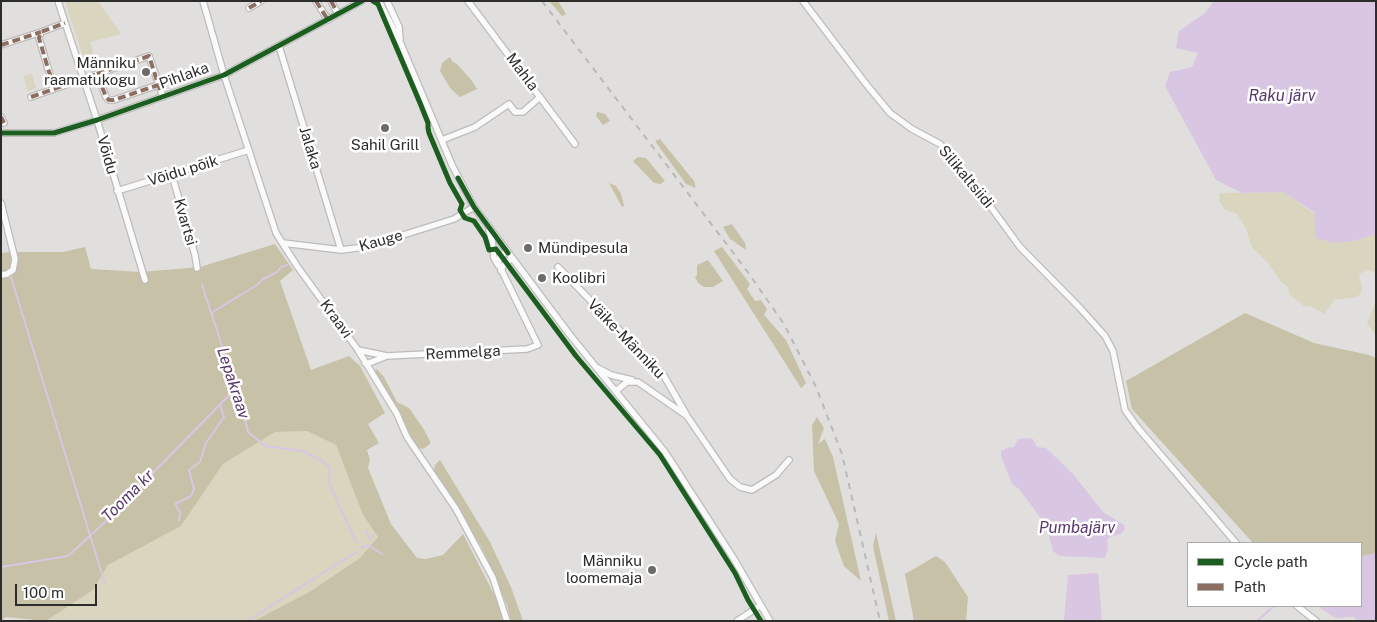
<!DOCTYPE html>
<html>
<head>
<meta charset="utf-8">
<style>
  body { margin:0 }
  #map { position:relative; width:1377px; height:622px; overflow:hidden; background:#e0dfdd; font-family:"Public Sans",sans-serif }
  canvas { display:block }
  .frame { position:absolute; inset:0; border:2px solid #2c2c2a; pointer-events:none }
  .legend { position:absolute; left:1187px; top:542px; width:175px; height:65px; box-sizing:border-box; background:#fff; border:1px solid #ababaa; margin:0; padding:6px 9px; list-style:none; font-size:15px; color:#2c2c2a }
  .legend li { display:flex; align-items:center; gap:10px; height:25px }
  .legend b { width:25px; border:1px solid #ababaa }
  .scale { position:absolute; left:15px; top:584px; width:82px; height:22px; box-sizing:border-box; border:2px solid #2c2c2a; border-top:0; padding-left:6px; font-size:15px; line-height:18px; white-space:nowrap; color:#2c2c2a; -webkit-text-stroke:4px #fff; paint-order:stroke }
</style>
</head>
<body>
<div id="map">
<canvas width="1377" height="622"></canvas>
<div class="frame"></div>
<ul class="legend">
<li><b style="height:6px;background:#1b5e20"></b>Cycle path</li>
<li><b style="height:6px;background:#8d6e63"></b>Path</li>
</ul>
<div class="scale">100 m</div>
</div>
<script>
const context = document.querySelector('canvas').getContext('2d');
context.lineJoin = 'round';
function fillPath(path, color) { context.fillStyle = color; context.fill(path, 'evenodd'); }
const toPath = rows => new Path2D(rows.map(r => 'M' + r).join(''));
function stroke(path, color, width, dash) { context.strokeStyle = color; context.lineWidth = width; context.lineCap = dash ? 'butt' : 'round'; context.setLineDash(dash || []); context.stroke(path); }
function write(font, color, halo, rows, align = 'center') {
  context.font = font + ' "Public Sans",sans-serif'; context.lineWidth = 5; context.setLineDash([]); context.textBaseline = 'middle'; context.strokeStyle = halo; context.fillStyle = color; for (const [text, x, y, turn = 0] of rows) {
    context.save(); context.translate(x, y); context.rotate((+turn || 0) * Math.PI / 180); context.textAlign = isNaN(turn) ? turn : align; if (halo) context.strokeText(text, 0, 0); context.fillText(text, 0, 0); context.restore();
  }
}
fillPath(toPath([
  [65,1,98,1,121,34,90,42,94,56,84,60],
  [32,74,36,88,28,91,23,76],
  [1283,192,1354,241,1376,234,1376,279,1374,272,1368,270,1359,274,1362,290,1358,297,1334,300,1324,314,1313,307,1304,306,1289,294,1288,287,1281,282,1268,263,1251,246,1246,228,1237,214,1225,210,1219,201,1220,193],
  [1376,301,1376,336,1367,323],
  [307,431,336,445,363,515,378,537,360,558,311,591,254,621,46,621,93,590,108,565,181,526,223,464,275,432]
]), '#dad5be');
fillPath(toPath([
  [549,1,558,1,566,14,562,16],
  [450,57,452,61,457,64,472,81,477,89,460,97,450,88,440,71,442,63],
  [597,112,605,114,610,121,603,125,596,116],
  [660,139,694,181,696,188,686,184,655,141],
  [638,157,646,158,665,181,660,184,654,183,633,161],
  [609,183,616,186,621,194,624,206,622,207],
  [732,224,745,243,746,250,730,239,723,227],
  [275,244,293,270,280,281,311,370,349,356,360,366,385,413,368,424,379,443,367,450,370,460,368,468,391,524,417,558,426,559,443,555,463,534,500,606,502,621,254,621,311,591,360,558,378,537,363,515,336,445,307,431,275,432,223,464,181,526,108,565,93,590,46,621,6,617,1,620,1,253,11,252,63,252,85,247,91,269,140,272,200,267],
  [722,247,750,284,747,289,755,301,761,300,767,309,764,315,786,340,806,383,801,388,714,251],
  [708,260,723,281,713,287,704,287,698,283,695,277,697,275,697,265],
  [1245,313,1314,343,1369,355,1376,358,1376,553,1361,557,1361,543,1253,543,1132,409,1126,381],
  [377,369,384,377,397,402,409,408,423,428,430,441,430,444,423,449,415,447,409,437,398,410,381,387,374,371],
  [817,417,824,428,818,444,825,439,833,457,861,581,844,566,835,541,839,524,814,471,812,425],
  [440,460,490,542,511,587,523,621,511,621,507,605,482,548,463,516,437,477,434,471,435,465],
  [876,533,896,621,889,621,873,546],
  [936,556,945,562,968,597,966,621,914,621,905,574]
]), '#c7c1a7');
fillPath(toPath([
  [1214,1,1376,1,1376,234,1354,241,1333,243,1316,238,1314,212,1283,192,1242,193,1216,180,1165,86,1170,72,1192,67,1198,53,1176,48,1179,31,1205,13],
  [1032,438,1037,447,1046,448,1073,474,1103,512,1124,525,1125,529,1120,534,1110,537,1107,540,1108,548,1105,558,1059,556,1053,551,1046,525,1019,489,1012,484,1001,456,1001,451,1007,448,1014,447,1018,439],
  [1376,553,1376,621,1356,621,1354,617,1336,618,1317,606,1361,606,1361,557],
  [1098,573,1102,621,1064,621,1068,575]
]), '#d9c6e3');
stroke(toPath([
  [11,277,105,584],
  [202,285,242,406,248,432,265,446,303,451,322,461,330,468,329,483,356,542],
  [211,313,257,285,263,279,277,272,281,267,287,265],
  [179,520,180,512,175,504,191,496,194,489,189,470,200,462,206,443,224,417,220,405],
  [366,531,370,540],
  [360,548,368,545,382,554],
  [1,567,68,556,103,524,235,389],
  [247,621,356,552],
  [1257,621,1274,606]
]), '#d9c6e3', 2);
const minor = toPath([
  [58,1,97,120,145,280],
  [203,1,224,75,276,233,297,266,358,350,397,414,407,437,456,509,493,578,507,621],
  [316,1,328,20],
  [331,1,338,14],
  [379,1,401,44,452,165,474,207,570,335,665,452,734,559,770,621],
  [387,1,399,27,400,39],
  [468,1,575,144],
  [803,1,866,84,890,113,912,129,940,144,980,192,1020,247,1080,308,1105,336,1113,351,1125,410,1138,428,1236,543],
  [249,8,261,1],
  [1,45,41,32],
  [279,46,341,250],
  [97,74,149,56,163,97],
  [56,88,49,72,39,38,41,32,65,23],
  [31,97,97,74,106,97,109,100,114,100,158,85],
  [1,117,4,123],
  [1,133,54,133,97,120,224,75,362,1],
  [442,140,475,127,509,104,515,112,523,112,540,97],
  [172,175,195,255,197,268],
  [117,191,249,150],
  [1,203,15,259,13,270,7,274,1,275],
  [489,231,492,241,494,258,498,265],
  [283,243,341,250,365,247,454,219,474,207],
  [558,267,664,376,686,414],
  [501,271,503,266,512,258],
  [358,350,387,356],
  [365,363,369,363,387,356,527,349,538,345,498,263,500,256,507,251],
  [598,368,611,375,632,380],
  [616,391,627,382,638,382,687,416,730,479,740,487,752,490,776,475,789,460],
  [1297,606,1316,621],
  [737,621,761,605]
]);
stroke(minor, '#bdbcbb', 8);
stroke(minor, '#fafafa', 5.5);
stroke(toPath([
  [542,1,747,271,784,324,816,387,842,454,880,621]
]), '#b9b9b8', 2, [6, 6]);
stroke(toPath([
  [316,1,328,20],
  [331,1,338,14],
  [249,8,261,1],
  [1,45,41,32],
  [97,74,149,56,160,90],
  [56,88,49,72,39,38,41,32,65,23],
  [31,97,97,74,106,97,109,100,114,100,158,85],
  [1,117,4,123]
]), '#8d6e63', 4, [8, 4]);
stroke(toPath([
  [373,1,378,4,383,16,420,103,428,123,428,128,429,133,450,183,462,204,460,210,463,215,465,218,474,221,485,237,489,250,496,249,576,356,660,455,735,573,748,600,761,621],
  [1,133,54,133,97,120,224,75,362,1],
  [458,178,474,207,508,253]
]), '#1b5e20', 5);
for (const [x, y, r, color] of [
  [146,72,5,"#6b6b69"],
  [385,128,5,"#6b6b69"],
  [528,248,5,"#6b6b69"],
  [542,278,5,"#6b6b69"],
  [652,570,5,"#6b6b69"]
]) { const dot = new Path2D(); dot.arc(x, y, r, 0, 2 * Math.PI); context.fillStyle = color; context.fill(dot); stroke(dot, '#fff', 2); }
write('15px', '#2c2c2a', '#fff', [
  ["Männiku",136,63],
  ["raamatukogu",136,80],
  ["Sahil Grill",385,145,"center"],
  ["Mündipesula",538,248,"left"],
  ["Koolibri",552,278,"left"],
  ["Männiku",642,561],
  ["loomemaja",642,578]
], 'right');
write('15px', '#2c2c2a', '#fff', [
  ["Mahla",522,72,53],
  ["Pihlaka",184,76,-20],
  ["Jalaka",310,148,73],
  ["Võidu",107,155,74],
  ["Võidu põik",183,171,-17],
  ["Silikaltsiidi",966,177,50],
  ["Kvartsi",185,222,74],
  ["Kauge",381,241,-16],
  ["Kraavi",336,319,54],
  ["Väike-Männiku",626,339,46],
  ["Remmelga",463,353,-3]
]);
write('italic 16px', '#58366b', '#fff', [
  ["Raku järv",1282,96],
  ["Lepakraav",233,383,72],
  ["Tooma kr",128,496,-45],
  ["Pumbajärv",1077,528]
]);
</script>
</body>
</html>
